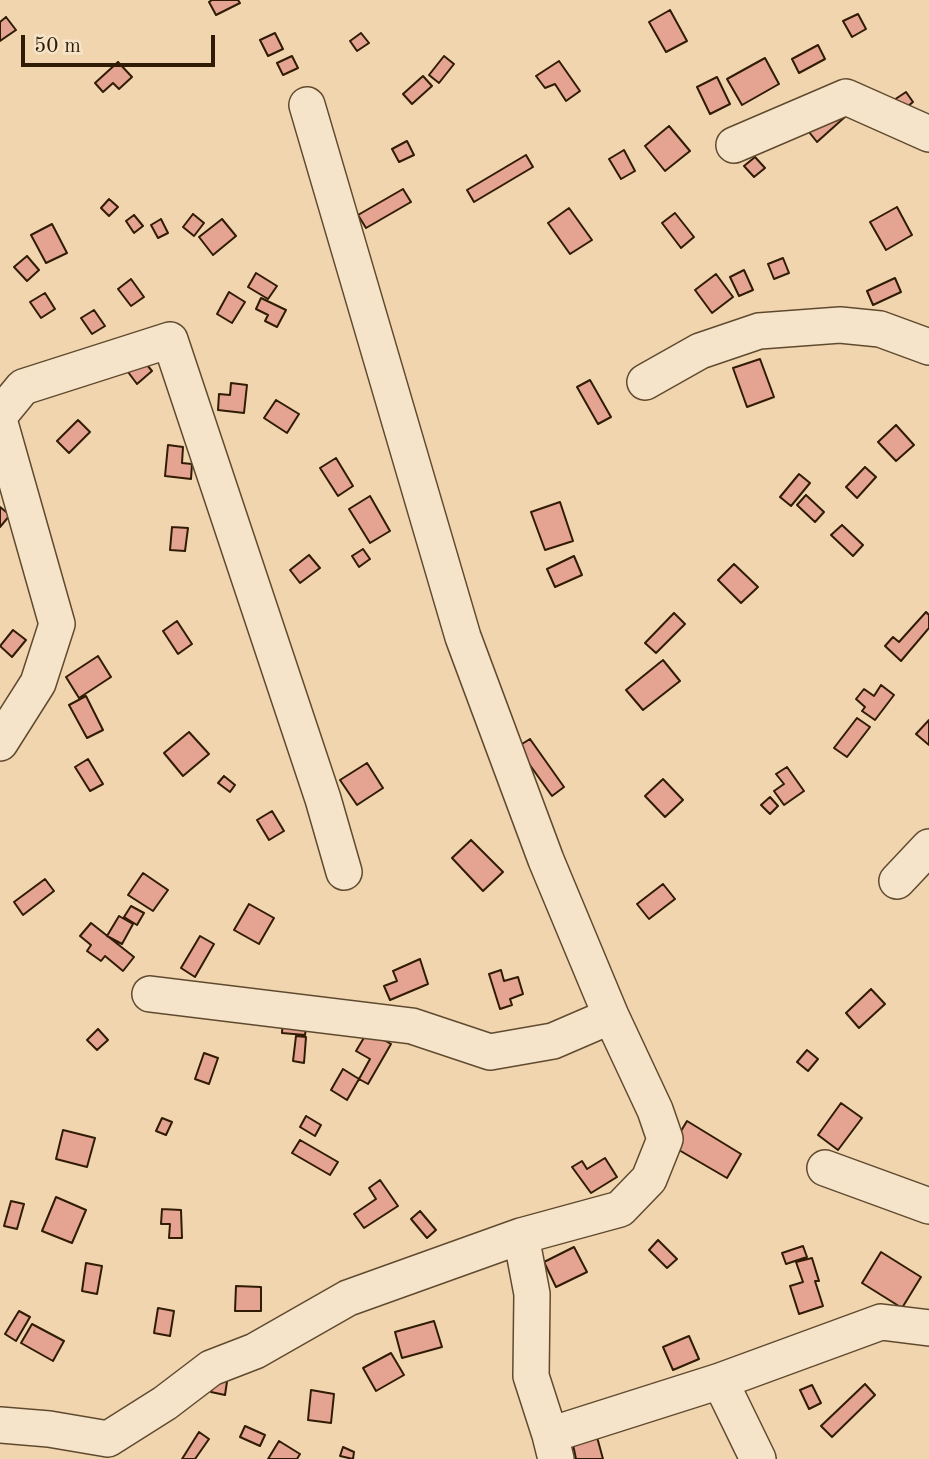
<!DOCTYPE html>
<html>
<head>
<meta charset="utf-8">
<style>
  body { margin:0 }
  #map { position:relative; width:929px; height:1459px; overflow:hidden; background:#f0d5ae; font-family:"Old Standard TT",serif }
  canvas { display:block }
  .scale { position:absolute; left:21px; top:35px; width:194px; height:32px; box-sizing:border-box; border:4px solid #301c05; border-top:0; padding-left:9px; font-size:21px; line-height:24px; white-space:nowrap; color:#301c05; -webkit-text-stroke:5px #f5e4ca; paint-order:stroke }
</style>
</head>
<body>
<div id="map">
<canvas width="929" height="1459"></canvas>
<div class="scale">50 m</div>
</div>
<script>
const context = document.querySelector('canvas').getContext('2d');
context.lineJoin = 'round';
function fillPath(path, color) { context.fillStyle = color; context.fill(path, 'evenodd'); }
const toPath = rows => new Path2D(rows.map(r => 'M' + r).join(''));
function stroke(path, color, width, dash) { context.strokeStyle = color; context.lineWidth = width; context.lineCap = dash ? 'butt' : 'round'; context.setLineDash(dash || []); context.stroke(path); }
const building = toPath([
  [212,0,238,0,240,3,216,15,209,2,212,0],
  [670,10,687,41,666,52,649,22,670,10],
  [858,14,866,29,852,37,843,21,858,14],
  [6,17,16,30,0,41,0,22,6,17],
  [275,33,283,49,268,56,260,40,275,33],
  [361,33,369,43,357,51,350,41,361,33],
  [818,45,825,59,799,73,792,59,818,45],
  [292,56,298,68,283,75,277,63,292,56],
  [444,56,454,64,439,83,429,75,444,56],
  [765,58,779,84,742,105,727,79,765,58],
  [559,61,580,91,566,101,555,84,545,88,536,76,559,61],
  [118,62,132,77,119,89,113,83,103,92,95,83,118,62],
  [423,76,432,86,412,104,403,94,423,76],
  [717,77,730,104,710,114,697,87,717,77],
  [906,92,913,102,902,111,894,100,906,92],
  [838,106,846,116,817,142,809,132,838,106],
  [669,126,690,151,665,171,645,146,669,126],
  [407,141,414,155,399,162,392,149,407,141],
  [624,150,635,171,621,179,609,159,624,150],
  [526,155,533,167,474,202,467,190,526,155],
  [755,157,765,168,754,177,744,166,755,157],
  [403,189,411,202,366,228,358,215,403,189],
  [109,199,118,207,109,216,101,208,109,199],
  [897,207,912,235,886,250,870,222,897,207],
  [569,208,592,240,570,254,548,223,569,208],
  [675,213,694,237,681,248,662,223,675,213],
  [193,214,204,223,194,236,183,227,193,214],
  [134,215,143,226,134,233,126,221,134,215],
  [161,219,168,233,158,238,151,225,161,219],
  [222,219,236,236,213,255,199,237,222,219],
  [52,224,67,253,46,263,31,235,52,224],
  [27,256,39,270,27,281,14,267,27,256],
  [783,258,789,273,774,279,768,264,783,258],
  [744,270,753,290,739,296,730,277,744,270],
  [256,273,277,286,268,299,248,287,256,273],
  [716,274,733,297,712,313,695,290,716,274],
  [895,278,901,292,873,305,867,291,895,278],
  [131,279,144,297,131,306,118,289,131,279],
  [229,292,245,302,232,323,217,314,229,292],
  [45,293,55,309,41,318,30,302,45,293],
  [261,298,286,310,277,327,265,321,268,315,256,309,261,298],
  [94,310,105,326,92,334,81,318,94,310],
  [760,359,774,397,747,407,733,368,760,359],
  [143,360,152,371,137,384,128,372,143,360],
  [590,380,611,417,598,424,577,387,590,380],
  [231,383,247,385,244,413,218,410,219,394,230,395,231,383],
  [276,400,299,414,287,433,264,418,276,400],
  [78,420,90,432,69,453,57,441,78,420],
  [896,425,914,445,896,461,878,442,896,425],
  [168,445,183,447,182,463,192,464,191,479,165,476,168,445],
  [336,458,353,486,338,496,320,468,336,458],
  [865,467,876,477,857,498,846,487,865,467],
  [799,474,810,483,791,506,780,497,799,474],
  [806,495,824,512,815,522,797,505,806,495],
  [370,496,390,531,370,543,349,509,370,496],
  [560,502,573,541,545,550,531,512,560,502],
  [0,507,10,515,0,527,0,507],
  [842,525,863,545,853,556,831,535,842,525],
  [172,527,188,528,185,551,170,550,172,527],
  [363,549,370,559,359,567,352,556,363,549],
  [309,555,320,568,300,583,290,570,309,555],
  [574,556,582,575,555,587,547,569,574,556],
  [734,564,758,587,741,603,718,580,734,564],
  [926,612,929,615,929,628,901,661,885,646,893,637,899,642,926,612],
  [674,613,685,624,656,653,645,643,674,613],
  [177,621,192,644,178,654,163,631,177,621],
  [13,630,26,640,12,657,0,646,13,630],
  [98,656,111,677,79,698,66,677,98,656],
  [663,660,680,681,643,710,626,690,663,660],
  [881,685,894,695,875,720,862,711,865,707,856,699,864,689,874,696,881,685],
  [86,696,103,730,87,738,69,705,86,696],
  [857,718,870,727,847,757,834,748,857,718],
  [929,720,929,745,916,734,929,720],
  [189,732,209,754,183,776,164,753,189,732],
  [530,739,564,787,552,796,517,747,530,739],
  [88,759,103,784,90,791,75,767,88,759],
  [367,763,383,788,357,805,340,780,367,763],
  [787,767,804,791,784,805,774,791,784,784,776,774,787,767],
  [224,776,235,785,230,792,218,783,224,776],
  [663,779,683,800,665,817,645,796,663,779],
  [770,797,778,806,770,814,761,805,770,797],
  [272,811,284,831,269,840,257,820,272,811],
  [471,840,503,872,483,891,452,858,471,840],
  [143,873,168,890,153,911,128,895,143,873],
  [45,879,54,891,23,915,14,902,45,879],
  [663,884,675,899,649,919,637,904,663,884],
  [249,904,274,918,259,944,234,930,249,904],
  [131,906,144,913,137,925,124,917,131,906],
  [119,916,133,924,122,944,107,936,119,916],
  [91,923,134,957,123,971,105,956,101,961,87,951,91,945,80,936,91,923],
  [200,936,214,944,195,977,181,968,200,936],
  [420,959,428,984,390,1000,384,986,397,981,393,971,420,959],
  [501,970,504,981,518,977,523,994,510,999,512,1005,500,1009,489,974,501,970],
  [871,989,885,1004,859,1028,846,1013,871,989],
  [283,1017,307,1020,305,1035,282,1033,283,1017],
  [98,1029,108,1040,97,1050,87,1040,98,1029],
  [368,1031,391,1044,368,1084,359,1079,370,1059,356,1051,368,1031],
  [296,1036,306,1037,304,1063,293,1061,296,1036],
  [807,1050,818,1059,808,1071,797,1062,807,1050],
  [204,1053,218,1058,209,1084,195,1079,204,1053],
  [343,1069,359,1079,347,1100,331,1090,343,1069],
  [841,1103,862,1118,838,1150,818,1135,841,1103],
  [306,1116,321,1125,315,1136,300,1127,306,1116],
  [162,1118,172,1122,166,1135,156,1131,162,1118],
  [687,1121,741,1154,727,1178,672,1146,687,1121],
  [63,1130,95,1138,87,1167,56,1159,63,1130],
  [300,1140,338,1162,330,1175,292,1153,300,1140],
  [605,1158,617,1177,591,1193,572,1167,582,1161,587,1169,605,1158],
  [380,1180,398,1206,364,1228,354,1214,376,1199,369,1188,380,1180],
  [56,1197,86,1210,72,1243,42,1231,56,1197],
  [11,1201,24,1204,17,1229,4,1226,11,1201],
  [162,1209,181,1210,182,1238,169,1238,170,1224,161,1224,162,1209],
  [420,1211,436,1230,427,1238,411,1219,420,1211],
  [658,1240,677,1259,667,1268,649,1250,658,1240],
  [803,1246,807,1257,786,1264,782,1253,803,1246],
  [574,1247,587,1272,556,1287,544,1262,574,1247],
  [881,1252,921,1277,902,1308,862,1283,881,1252],
  [812,1258,819,1281,815,1281,823,1306,799,1314,790,1286,803,1282,796,1262,812,1258],
  [86,1263,102,1266,97,1294,82,1291,86,1263],
  [236,1286,261,1287,261,1311,235,1311,236,1286],
  [158,1308,174,1311,170,1336,154,1333,158,1308],
  [19,1311,30,1317,16,1341,5,1334,19,1311],
  [434,1321,442,1347,402,1358,395,1332,434,1321],
  [32,1324,64,1341,53,1361,21,1343,32,1324],
  [689,1336,699,1359,673,1370,663,1347,689,1336],
  [391,1353,404,1375,376,1391,363,1368,391,1353],
  [215,1372,228,1375,225,1395,211,1392,215,1372],
  [865,1384,875,1395,832,1437,821,1426,865,1384],
  [812,1385,821,1403,809,1409,800,1390,812,1385],
  [311,1390,334,1394,331,1423,308,1420,311,1390],
  [245,1426,265,1435,260,1446,240,1437,245,1426],
  [199,1432,209,1439,195,1459,182,1459,199,1432],
  [597,1437,603,1459,576,1459,572,1440,597,1437],
  [279,1441,300,1454,297,1459,268,1459,279,1441],
  [343,1447,354,1452,353,1459,340,1456,343,1447]
]);
fillPath(building, '#e5a491');
stroke(building, '#301c05', 2);
const minor = toPath([
  [734,145,846,97,929,134],
  [645,382,700,351,759,331,840,325,880,329,929,347],
  [0,415,23,387,170,340,323,799,344,872],
  [0,423,57,624,38,683,0,743],
  [897,881,929,847],
  [150,994,412,1026,490,1052,553,1041,611,1016],
  [825,1168,929,1206],
  [521,1236,532,1294,531,1376,550,1435],
  [720,1381,758,1459],
  [0,1425,49,1429,108,1439,165,1403,211,1368,255,1351,348,1298,521,1236,620,1209,649,1179,665,1139,655,1110,611,1016,546,860,463,637,307,105],
  [556,1459,550,1435,720,1381,881,1322,929,1328]
]);
stroke(minor, '#604a2f', 38);
stroke(minor, '#f5e4ca', 35);
</script>
</body>
</html>
